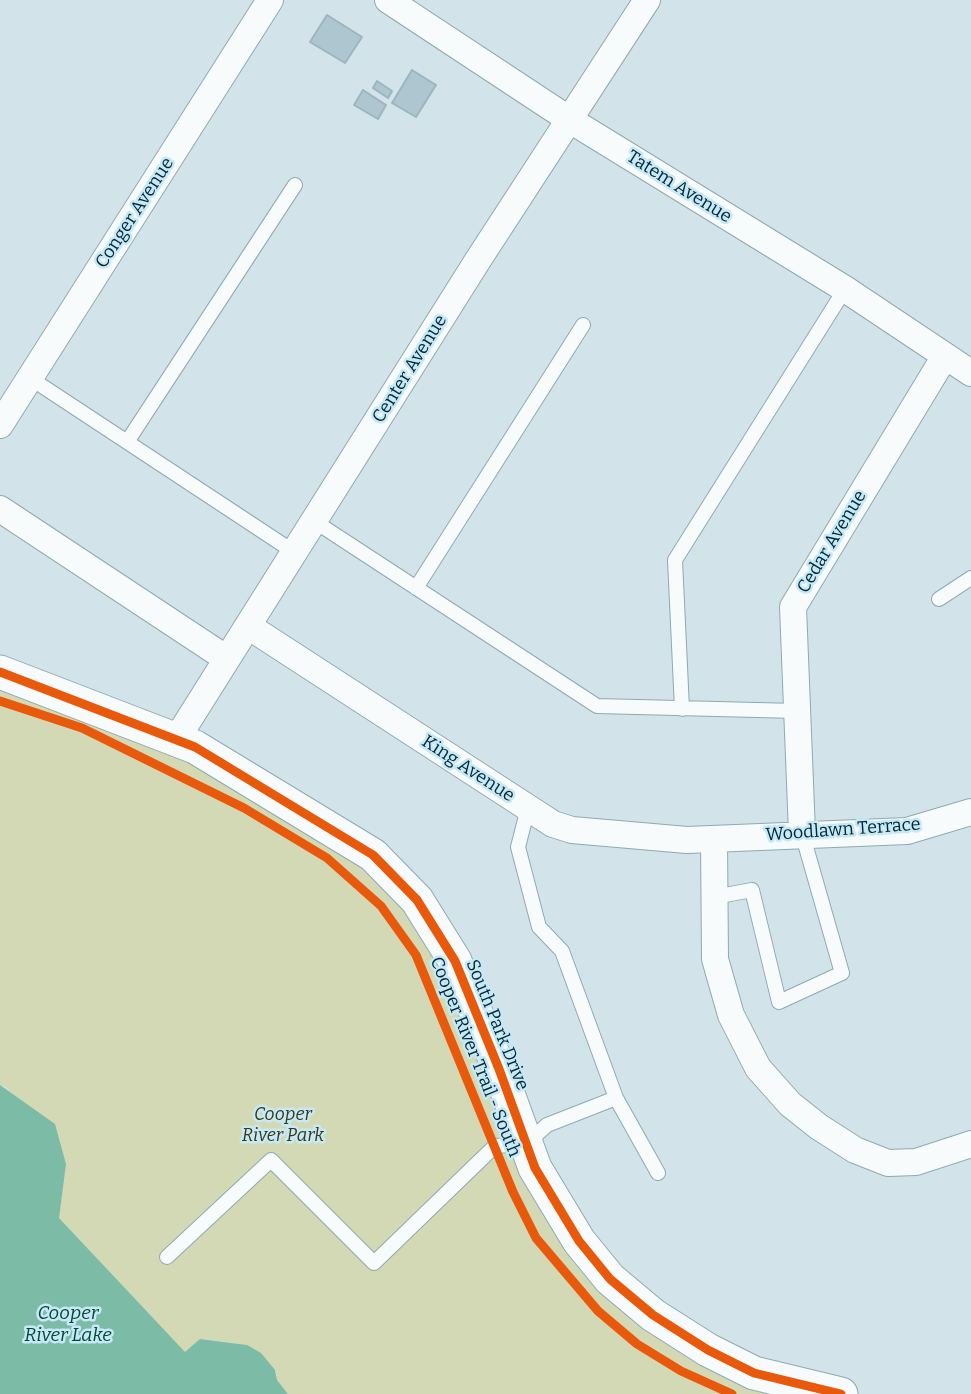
<!DOCTYPE html>
<html>
<head>
<meta charset="utf-8">
<style>
  body { margin:0 }
  canvas { display:block; background:#d2e4ea }
</style>
</head>
<body>
<canvas width="971" height="1394"></canvas>
<script>
const context = document.querySelector('canvas').getContext('2d');
context.lineJoin = 'round';
function fillPath(path, color) { context.fillStyle = color; context.fill(path, 'evenodd'); }
const toPath = rows => new Path2D(rows.map(r => 'M' + r).join(''));
function stroke(path, color, width, dash) { context.strokeStyle = color; context.lineWidth = width; context.lineCap = dash ? 'butt' : 'round'; context.setLineDash(dash || []); context.stroke(path); }
function write(font, color, halo, rows, align = 'center') {
  context.font = font + ' Bitter,serif'; context.lineWidth = 5; context.setLineDash([]); context.textBaseline = 'middle'; context.strokeStyle = halo; context.fillStyle = color; for (const [text, x, y, turn = 0] of rows) {
    context.save(); context.translate(x, y); context.rotate((+turn || 0) * Math.PI / 180); context.textAlign = isNaN(turn) ? turn : align; if (halo) context.strokeText(text, 0, 0); context.fillText(text, 0, 0); context.restore();
  }
}
fillPath(toPath([
  [0,672,195,747,417,900,535,1168,653,1315,841,1394,288,1394,277,1380,276,1371,235,1343,200,1339,185,1353,58,1217,65,1164,7,1088,0,1085]
]), '#d4d9b5');
fillPath(toPath([
  [0,1085,55,1124,66,1164,59,1218,185,1352,200,1339,247,1345,261,1353,275,1370,277,1380,288,1394,0,1394]
]), '#7cbba5');
const building = toPath([
  [327,15,362,37,345,63,310,42,327,15],
  [412,70,436,85,416,117,392,103,412,70],
  [377,81,392,91,388,98,373,88,377,81],
  [363,90,386,105,378,119,354,105,363,90]
]);
fillPath(building, '#adc6cf');
stroke(building, '#9cb5bf', 2);
const service = toPath([
  [30,378,294,552],
  [127,442,295,185],
  [314,521,597,706,797,711],
  [416,588,583,325],
  [939,599,971,578],
  [682,709,675,560,845,289],
  [528,808,518,847,539,927,562,951,616,1098],
  [714,897,752,890,779,1002,842,973,802,833],
  [167,1257,271,1160,374,1263,495,1146,526,1144,547,1125,616,1098,658,1173]
]);
const minor = toPath([
  [388,0,570,120,845,289,971,373],
  [0,425,270,0],
  [0,509,227,659],
  [248,626,553,824,572,830,687,840,907,831,971,812],
  [176,740,478,260,647,0],
  [802,833,793,607,945,356],
  [714,839,715,959,731,1015,758,1068,790,1104,819,1127,855,1150,888,1163,916,1162,971,1144]
]);
const tertiary = toPath([
  [0,672,195,747,373,855,417,900,455,961,499,1069,535,1168,579,1241,610,1279,653,1315,708,1350,754,1373,841,1394]
]);
stroke(service, '#8fa9b1', 16);
stroke(minor, '#8fa9b1', 28);
stroke(tertiary, '#8fa9b1', 35);
stroke(service, '#f8fbfc', 14);
stroke(minor, '#f8fbfc', 26);
stroke(tertiary, '#f8fbfc', 33);
stroke(toPath([
  [0,672,195,747,373,855,417,900,455,961,499,1069,535,1168,579,1241,610,1279,653,1315,708,1350,754,1373,841,1394],
  [0,701,82,728,244,808,327,858,381,906,416,955,513,1192,536,1238,598,1311,637,1344,681,1371,732,1394]
]), '#e8590c', 9);
write('18px', '#002835', '#c7e8f5', [
  ["Tatem Avenue",679,187,32],
  ["Conger Avenue",135,213,-57],
  ["Center Avenue",410,369,-58],
  ["Cedar Avenue",832,542,-59],
  ["King Avenue",468,769,33],
  ["Woodlawn Terrace",843,830,-4],
  ["South Park Drive",497,1025,68],
  ["Cooper River Trail - South",475,1057,68]
]);
write('italic 18px', '#393716', '#c7e8f5', [
  ["Cooper",283,1115],
  ["River Park",283,1136]
]);
write('italic 19px', '#024a34', '#c7e8f5', [
  ["Cooper",68,1314],
  ["River Lake",68,1336]
]);
</script>
</body>
</html>
